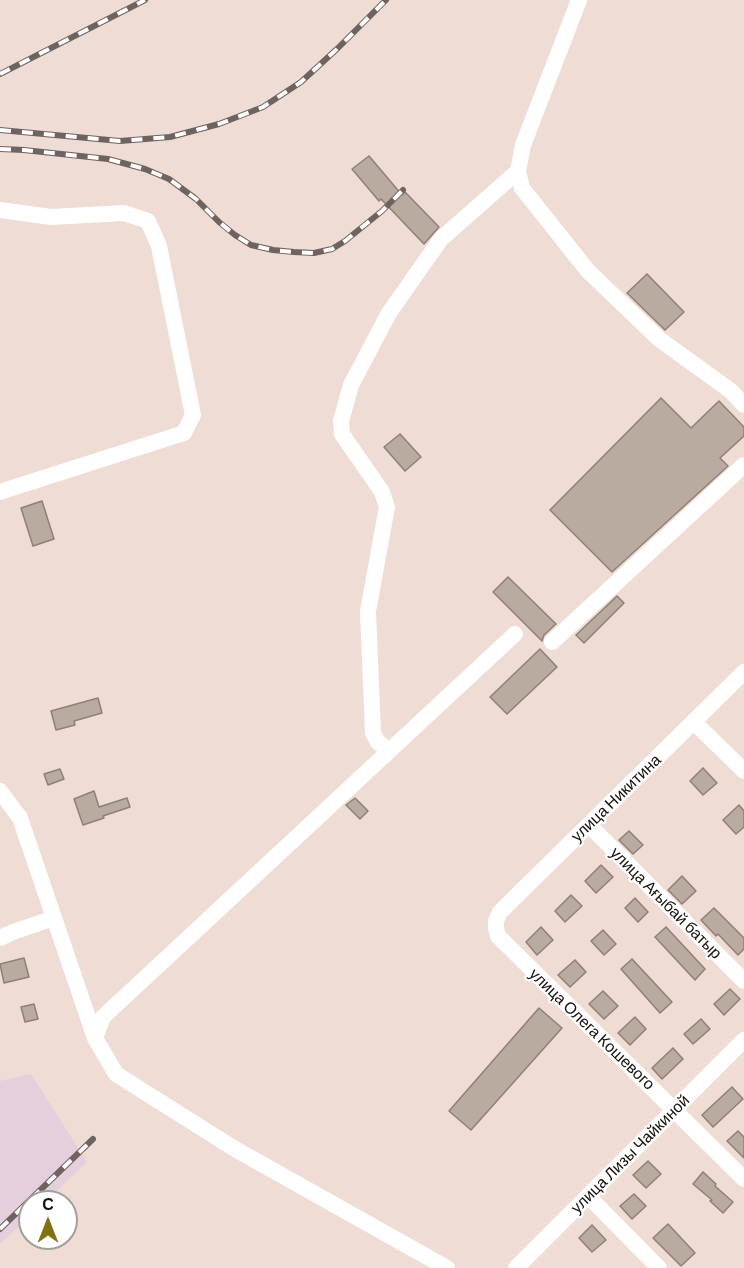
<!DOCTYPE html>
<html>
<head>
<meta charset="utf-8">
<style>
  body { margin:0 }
  #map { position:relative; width:744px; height:1268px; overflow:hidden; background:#eedcd5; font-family:Barlow,sans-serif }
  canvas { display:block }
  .north { position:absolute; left:18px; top:1190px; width:60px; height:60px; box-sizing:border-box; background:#fff; border:2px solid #a19f9e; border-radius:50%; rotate:0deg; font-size:16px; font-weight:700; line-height:24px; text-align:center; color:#150f0d }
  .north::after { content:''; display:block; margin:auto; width:21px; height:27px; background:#807111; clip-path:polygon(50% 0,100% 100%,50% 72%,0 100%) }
</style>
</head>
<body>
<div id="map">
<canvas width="744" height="1268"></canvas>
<div class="north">С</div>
</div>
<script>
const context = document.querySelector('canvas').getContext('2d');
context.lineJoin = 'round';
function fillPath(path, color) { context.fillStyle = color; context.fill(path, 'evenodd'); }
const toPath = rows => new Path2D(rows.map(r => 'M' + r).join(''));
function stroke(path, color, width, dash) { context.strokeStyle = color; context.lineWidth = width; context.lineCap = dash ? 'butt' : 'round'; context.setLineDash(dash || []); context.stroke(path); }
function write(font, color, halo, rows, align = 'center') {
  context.font = font + ' Barlow,sans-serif'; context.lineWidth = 4.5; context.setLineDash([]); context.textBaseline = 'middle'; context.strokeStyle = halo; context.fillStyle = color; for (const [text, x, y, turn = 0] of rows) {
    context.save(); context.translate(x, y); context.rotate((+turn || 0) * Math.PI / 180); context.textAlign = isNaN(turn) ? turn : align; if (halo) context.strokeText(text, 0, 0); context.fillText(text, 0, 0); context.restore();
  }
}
fillPath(toPath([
  [31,1074,87,1162,45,1202,30,1202,30,1216,0,1244,0,1081]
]), '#e5cfdc');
const building = toPath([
  [369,156,402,195,405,192,439,227,424,244,381,199,379,201,352,169,369,156],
  [647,274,684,312,665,330,627,293,647,274],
  [661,398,691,428,719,401,744,427,744,436,720,458,728,466,612,572,550,510,661,398],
  [400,434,421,457,405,471,384,447,400,434],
  [42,501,54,539,33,546,21,508,42,501],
  [508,577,556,624,544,635,542,641,493,592,508,577],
  [617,596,624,603,584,643,576,635,617,596],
  [540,649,557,667,507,714,490,697,540,649],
  [98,698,102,713,74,721,75,725,56,730,51,711,98,698],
  [703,768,717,783,703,795,690,781,703,768],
  [60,769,64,779,48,785,44,774,60,769],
  [94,791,99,807,127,798,130,807,103,816,104,818,83,825,74,799,94,791],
  [355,798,368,811,360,819,346,805,355,798],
  [739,805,744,811,744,827,736,834,723,820,739,805],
  [629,831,643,845,633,854,619,840,629,831],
  [601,865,613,877,596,893,585,881,601,865],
  [682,876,696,891,682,904,668,890,682,876],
  [571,895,582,906,565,922,555,911,571,895],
  [635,898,648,912,638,922,625,908,635,898],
  [714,908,744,938,744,949,738,955,718,934,716,936,701,920,714,908],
  [541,927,553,940,537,955,526,942,541,927],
  [666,927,705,969,695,980,655,937,666,927],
  [603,930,616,944,604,955,591,941,603,930],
  [24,958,29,977,4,983,0,964,24,958],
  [632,959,672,1002,660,1013,621,969,632,959],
  [575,960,586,972,570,987,558,975,575,960],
  [730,989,740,999,724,1015,714,1004,730,989],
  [603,991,618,1006,604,1019,589,1004,603,991],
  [34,1004,38,1019,25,1022,21,1007,34,1004],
  [539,1008,562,1028,471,1130,449,1111,539,1008],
  [635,1017,646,1029,630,1045,618,1033,635,1017],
  [701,1019,710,1029,693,1044,684,1034,701,1019],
  [673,1048,683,1059,662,1079,652,1068,673,1048],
  [732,1087,743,1099,713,1127,702,1115,732,1087],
  [738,1131,744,1137,744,1158,727,1141,738,1131],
  [648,1161,661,1174,646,1188,633,1175,648,1161],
  [703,1172,716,1184,715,1186,733,1202,723,1213,710,1201,712,1200,693,1184,703,1172],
  [634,1194,646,1206,632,1219,620,1206,634,1194],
  [668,1224,695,1253,681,1266,653,1238,668,1224],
  [592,1225,606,1240,592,1252,579,1238,592,1225]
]);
fillPath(building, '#baaba1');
stroke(building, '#8e8076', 1.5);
stroke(toPath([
  [579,0,523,145,518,171,522,188,588,271,659,339,731,391,744,405],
  [0,210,51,217,124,213,148,221,159,246,193,415,184,433,0,492],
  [552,642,744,465],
  [744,672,500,912,496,921,496,928,498,936,502,940,744,1179],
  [694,722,744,771],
  [389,751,378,742,373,733,368,611,387,507,382,492,342,434,341,421,351,385,389,313,441,239,518,171],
  [0,791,20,818,95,1038,116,1074,235,1149,447,1268],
  [589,825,744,981],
  [0,938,13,932,54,918],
  [95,1038,103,1017,515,634],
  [588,1196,659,1268],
  [516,1268,744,1040]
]), '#fff', 16);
const rail = toPath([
  [0,74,145,0],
  [0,130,120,141,170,137,219,124,263,107,301,82,338,48,386,0],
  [0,149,24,150,108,159,145,169,169,179,196,199,219,222,235,235,251,245,273,250,294,252,314,253,332,249,345,241,382,211,403,190],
  [0,1229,93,1139]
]);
stroke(rail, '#6e635f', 6);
stroke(rail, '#fff', 4, [11]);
write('16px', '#150f0d', '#fff', [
  ["улица Никитина",616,798,-44],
  ["улица Ағыбай батыр",666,903,45],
  ["улица Олега Кошевого",592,1029,44],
  ["улица Лизы Чайкиной",630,1154,-45]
]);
</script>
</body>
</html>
